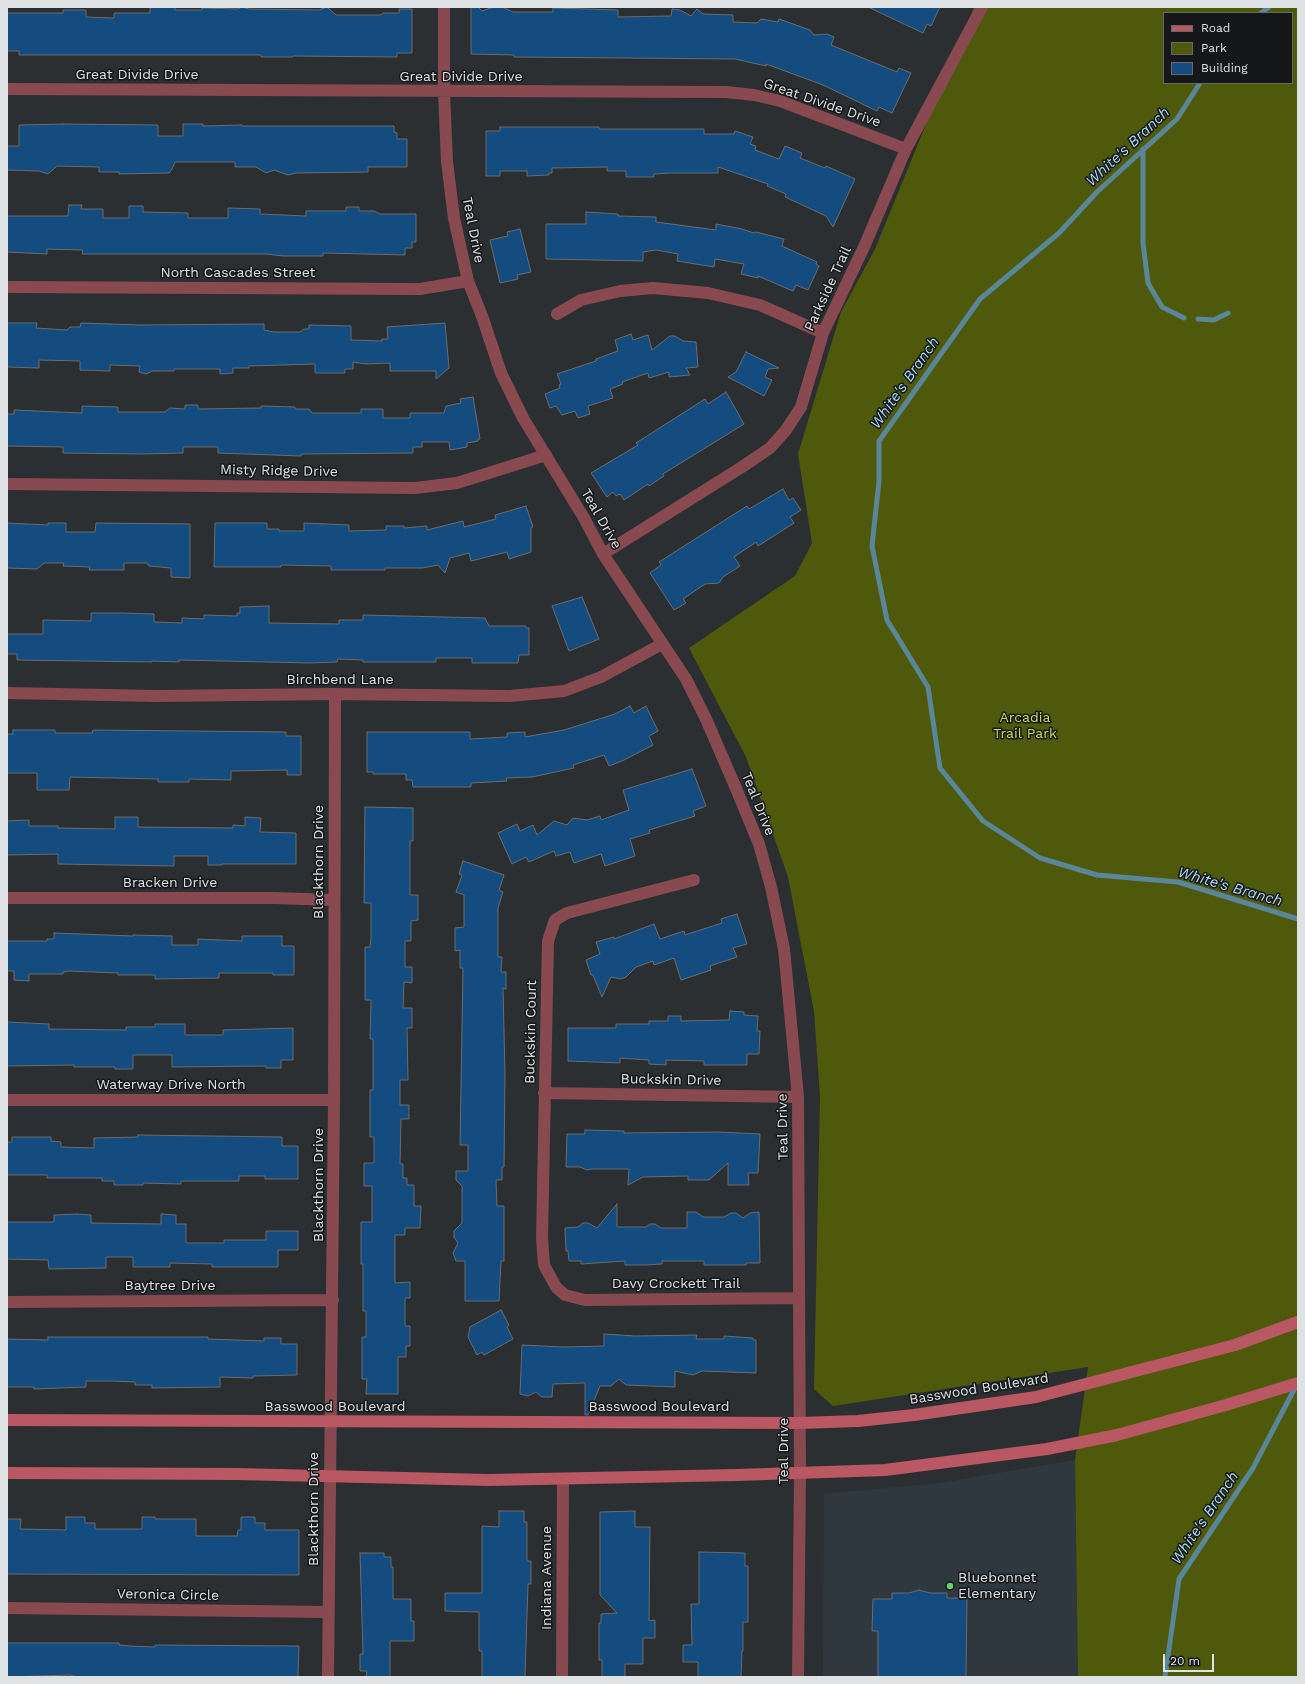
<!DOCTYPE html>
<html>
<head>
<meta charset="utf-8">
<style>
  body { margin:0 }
  #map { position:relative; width:1305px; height:1684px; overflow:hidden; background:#2b2f32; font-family:"Work Sans",sans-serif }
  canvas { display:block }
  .frame { position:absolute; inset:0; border:8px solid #dfe2e4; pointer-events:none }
  .legend { position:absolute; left:1163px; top:12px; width:130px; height:72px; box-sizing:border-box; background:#151718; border:1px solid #66686a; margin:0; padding:5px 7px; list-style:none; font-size:12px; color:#dfe2e4 }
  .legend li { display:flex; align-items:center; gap:8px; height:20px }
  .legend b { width:20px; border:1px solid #66686a }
  .scale { position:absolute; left:1163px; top:1654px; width:51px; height:18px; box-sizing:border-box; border:2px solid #dfe2e4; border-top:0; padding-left:5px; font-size:12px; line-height:14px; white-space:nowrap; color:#dfe2e4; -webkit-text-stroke:3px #151718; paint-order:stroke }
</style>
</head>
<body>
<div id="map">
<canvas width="1305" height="1684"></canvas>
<div class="frame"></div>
<ul class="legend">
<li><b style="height:5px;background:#b95762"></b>Road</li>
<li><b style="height:11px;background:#4f590b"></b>Park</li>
<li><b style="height:11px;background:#144c7f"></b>Building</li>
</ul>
<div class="scale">20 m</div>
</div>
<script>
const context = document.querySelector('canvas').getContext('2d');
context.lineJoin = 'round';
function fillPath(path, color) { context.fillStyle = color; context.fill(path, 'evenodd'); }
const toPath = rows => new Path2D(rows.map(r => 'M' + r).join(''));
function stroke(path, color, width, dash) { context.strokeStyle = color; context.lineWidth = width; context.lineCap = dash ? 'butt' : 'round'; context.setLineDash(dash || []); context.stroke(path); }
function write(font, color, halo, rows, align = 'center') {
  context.font = font + ' "Work Sans",sans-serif'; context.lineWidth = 3; context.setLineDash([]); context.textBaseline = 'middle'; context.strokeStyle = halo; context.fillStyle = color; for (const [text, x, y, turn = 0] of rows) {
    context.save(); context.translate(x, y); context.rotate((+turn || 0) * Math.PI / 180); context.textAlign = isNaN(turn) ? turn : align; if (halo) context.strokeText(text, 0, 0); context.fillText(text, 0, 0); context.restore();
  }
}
fillPath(toPath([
  [1075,1460,1078,1677,823,1677,824,1494,939,1483]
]), '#2f373f');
fillPath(toPath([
  [974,7,1298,7,1298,1677,1078,1677,1075,1460,1088,1367,833,1406,814,1389,820,1097,814,1011,788,877,746,757,689,648,795,576,812,543,798,454,841,312,875,249],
  [1164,13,1292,13,1292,83,1164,83]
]), '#4f590b');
stroke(toPath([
  [1261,13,1269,7],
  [1200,83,1177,119,1097,192,1059,233,980,299,879,441,879,481,872,546,887,620,928,687,940,768,983,821,1040,858,1097,875,1178,882,1298,919],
  [1143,149,1143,243,1148,283,1162,307,1184,318],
  [1198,319,1214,320,1228,313],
  [1165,1677,1179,1579,1253,1468,1296,1386]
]), '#5a869a', 5);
const building = toPath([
  [150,7,175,7,175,10,202,10,202,8,237,9,242,7,249,9,319,10,327,7,336,15,381,15,383,13,399,13,399,9,412,9,412,53,397,53,397,57,293,56,293,57,261,57,261,55,19,55,19,51,7,51,7,13,63,13,63,10,86,10,86,17,114,18,114,13,150,13,150,7],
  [471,7,478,7,482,11,494,7,502,7,513,12,553,12,553,8,618,10,618,17,671,16,672,9,680,10,691,16,697,9,703,14,733,15,733,22,757,23,761,19,778,22,779,19,810,30,814,35,827,34,834,37,831,45,897,72,899,68,911,73,892,113,879,107,877,111,823,85,766,64,766,66,735,59,514,57,514,55,471,54,471,7],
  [868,7,940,7,931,26,927,24,923,33,868,7],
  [63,124,158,125,158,136,183,136,183,124,203,124,203,126,242,125,242,126,394,126,394,132,397,133,397,139,407,139,407,167,368,167,368,172,296,173,288,175,274,170,266,173,256,167,235,167,235,162,175,162,172,169,169,173,119,174,119,172,99,172,99,167,57,166,48,174,39,171,7,170,7,146,19,146,19,125,63,124],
  [500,127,599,127,599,129,704,129,704,134,734,134,735,131,753,137,750,144,756,146,755,150,779,159,785,146,802,153,800,158,825,168,826,166,855,179,833,227,826,216,785,197,786,194,767,186,768,184,718,167,718,173,670,173,654,174,654,177,626,177,626,171,607,171,607,167,552,168,552,173,549,173,549,175,527,176,527,171,500,171,500,176,486,176,486,131,500,131,500,127],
  [69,205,82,205,81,209,103,209,103,218,129,218,129,206,143,206,143,212,188,213,188,218,228,218,228,208,260,209,260,214,306,216,306,211,346,211,346,207,359,207,359,211,374,211,380,214,416,214,416,242,412,242,412,248,405,248,405,255,323,253,323,256,283,256,266,254,82,254,83,250,47,249,47,254,7,252,7,216,68,216,69,205],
  [586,212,618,214,618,216,656,217,656,222,716,230,716,224,742,229,754,233,756,232,784,239,782,246,817,262,816,264,819,266,808,290,796,285,793,291,758,276,758,278,741,274,744,264,715,259,714,267,677,261,678,254,656,250,643,252,643,261,546,259,546,224,586,224,586,212],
  [520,229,531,272,517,275,518,279,500,283,490,240,508,236,507,232,520,229],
  [7,323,37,323,36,328,67,330,70,327,80,327,81,323,140,325,264,324,264,330,274,332,300,332,304,329,309,329,309,325,351,326,351,340,382,341,382,339,388,339,387,327,445,323,449,368,436,379,436,371,390,371,390,363,366,364,353,362,353,369,345,369,345,373,315,373,315,364,249,366,249,368,233,368,233,373,220,374,220,369,174,369,174,371,153,371,146,374,139,372,140,366,110,365,110,371,80,370,80,361,39,360,39,368,7,367,7,323],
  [631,334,633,340,648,335,652,350,670,336,675,336,683,341,696,342,698,367,686,368,690,375,669,377,669,372,649,378,648,373,622,382,623,384,610,389,613,398,588,406,590,414,578,418,575,411,562,415,556,406,550,408,545,394,560,388,559,385,561,384,557,374,596,361,596,359,618,351,615,340,631,334],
  [746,352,779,368,768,369,765,377,772,380,764,396,728,377,736,372,746,352],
  [726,392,744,424,663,474,664,476,649,486,648,484,624,500,620,494,616,496,613,492,607,497,591,473,638,445,636,443,705,399,708,404,726,392],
  [473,397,480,439,478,439,478,441,467,443,467,447,450,450,449,442,422,442,422,447,413,447,413,453,301,454,301,456,218,453,218,447,183,447,183,453,142,454,63,453,63,447,7,446,7,414,14,414,14,410,82,413,82,406,118,407,118,412,165,412,170,408,185,409,185,405,198,405,198,409,261,408,261,406,295,407,295,409,309,409,312,413,361,413,361,409,383,409,383,418,410,418,410,413,444,413,446,406,461,403,460,399,473,397],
  [783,489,789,500,793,498,801,510,790,517,794,523,758,546,756,542,734,557,740,566,723,577,719,583,705,584,683,599,686,603,674,610,650,573,661,565,659,562,747,506,749,509,783,489],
  [526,506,533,527,531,528,531,552,509,559,507,552,471,561,469,553,450,558,445,573,438,565,422,568,385,568,385,570,331,570,331,566,281,565,281,567,214,567,215,523,267,523,267,529,279,529,279,531,304,531,304,523,349,525,349,531,386,530,386,526,404,526,404,528,427,526,427,530,463,521,464,527,496,519,495,515,526,506],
  [7,523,48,525,48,523,66,523,66,532,95,532,96,523,190,524,190,578,171,577,171,568,149,566,147,563,124,563,124,570,89,570,90,567,63,566,64,563,44,563,37,569,7,568,7,523],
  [582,597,599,639,569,651,552,606,582,597],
  [269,606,269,623,339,624,339,620,363,620,363,615,485,618,489,626,526,626,526,628,529,628,529,655,519,655,518,663,472,663,472,658,436,658,436,662,363,662,363,660,338,659,337,662,311,663,179,660,179,662,152,661,152,662,17,660,17,654,7,654,7,634,43,634,43,620,91,621,91,613,121,613,154,614,154,622,182,623,182,618,204,619,204,615,237,616,237,613,240,613,240,607,269,606],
  [630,706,634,713,646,706,658,731,649,736,653,745,624,760,609,766,604,755,573,765,574,768,532,777,506,778,507,781,471,783,471,787,413,787,412,780,406,780,406,774,373,774,373,772,367,772,367,732,470,732,470,739,507,737,507,733,525,732,525,737,564,730,615,714,630,706],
  [13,730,55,730,55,733,92,733,93,730,286,732,286,736,301,736,301,775,287,775,287,770,231,771,231,780,189,779,189,782,158,782,158,779,70,777,69,790,37,790,37,773,7,773,7,734,13,734,13,730],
  [692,769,706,806,693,811,695,816,649,830,650,833,630,839,635,856,605,866,601,854,574,863,570,852,556,856,554,851,529,862,526,857,512,864,498,833,517,824,520,831,533,825,537,835,554,821,567,825,573,818,587,820,600,816,601,820,629,810,623,790,692,769],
  [365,807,413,808,413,841,410,841,410,895,418,895,418,920,411,921,411,941,405,941,405,967,412,967,412,983,404,982,403,1008,412,1008,412,1028,407,1028,408,1080,400,1080,400,1105,409,1105,409,1119,401,1119,400,1164,403,1164,403,1178,407,1178,407,1185,414,1185,414,1206,421,1206,420,1228,405,1228,405,1235,395,1235,395,1283,410,1282,410,1298,405,1298,405,1326,410,1326,410,1346,406,1346,406,1357,398,1357,398,1394,366,1394,367,1379,362,1379,362,1337,366,1337,366,1311,363,1311,363,1264,361,1264,361,1222,372,1222,372,1186,364,1186,364,1163,374,1163,374,1137,370,1137,370,1090,373,1090,373,1039,370,1039,371,1000,365,1000,365,947,370,947,371,937,371,903,364,903,365,807],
  [115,817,138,817,138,827,233,828,233,825,245,826,245,817,261,818,260,832,296,833,296,864,222,864,222,865,208,865,208,856,174,856,174,866,58,864,58,854,7,855,7,821,29,820,29,826,58,826,58,828,115,829,115,817],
  [463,861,504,875,499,890,503,892,498,908,498,957,502,957,501,972,506,972,506,989,503,988,505,1074,504,1167,502,1167,502,1180,496,1180,497,1206,504,1206,504,1261,501,1261,499,1301,465,1301,465,1261,456,1261,453,1253,458,1243,454,1237,454,1231,462,1223,462,1186,456,1180,456,1171,468,1171,468,1145,460,1145,463,968,460,968,460,950,455,951,455,928,464,927,464,895,456,892,462,875,459,874,463,861],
  [737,914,747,944,733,948,737,957,710,966,711,970,681,980,674,958,654,965,653,961,636,967,626,977,621,979,611,977,602,997,593,975,591,975,586,960,600,954,596,942,614,937,614,939,654,924,660,939,684,931,685,935,722,923,721,919,737,914],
  [54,933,133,936,133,935,172,936,172,945,198,945,198,939,242,941,242,936,282,936,282,946,294,946,294,975,273,975,273,973,219,973,219,978,155,979,155,975,118,975,118,973,69,971,63,972,63,974,29,974,29,981,14,980,14,971,7,971,7,941,47,941,47,939,54,939,54,933],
  [730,1011,744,1012,744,1015,758,1016,757,1031,760,1031,759,1054,747,1054,747,1065,704,1065,704,1061,666,1060,666,1065,649,1064,649,1060,620,1058,620,1063,568,1061,568,1028,616,1028,616,1024,649,1024,649,1021,668,1021,668,1016,681,1016,681,1021,729,1020,730,1011],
  [7,1022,49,1024,49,1029,126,1030,126,1027,155,1027,155,1024,185,1024,185,1035,223,1035,223,1030,293,1028,293,1060,281,1060,281,1068,266,1068,266,1066,172,1067,172,1055,133,1055,133,1069,115,1069,115,1067,74,1067,74,1065,7,1066,7,1022],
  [585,1130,624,1131,624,1133,719,1132,760,1134,758,1173,748,1173,749,1185,728,1185,728,1163,709,1180,688,1180,688,1176,643,1177,628,1185,629,1169,591,1169,587,1170,580,1167,566,1167,567,1134,585,1134,585,1130],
  [138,1135,282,1137,282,1146,298,1146,298,1179,265,1179,265,1176,239,1176,239,1181,181,1181,181,1184,143,1183,143,1185,114,1185,114,1181,102,1181,102,1178,47,1178,47,1175,7,1175,7,1142,12,1142,12,1137,51,1137,51,1141,61,1142,61,1147,94,1148,94,1138,138,1137,138,1135],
  [617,1204,617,1227,646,1227,650,1224,655,1224,661,1228,687,1228,687,1212,696,1212,703,1217,724,1217,731,1213,736,1213,743,1218,750,1213,759,1212,760,1263,746,1263,746,1265,704,1265,704,1261,662,1261,662,1264,645,1265,625,1265,625,1261,581,1264,581,1261,569,1261,568,1251,566,1251,565,1228,578,1227,583,1223,588,1223,597,1228,617,1204],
  [77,1214,91,1215,91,1223,161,1224,161,1214,176,1215,176,1224,186,1224,186,1243,224,1243,224,1240,266,1240,266,1231,298,1231,298,1250,278,1250,278,1267,212,1267,212,1264,170,1263,170,1267,133,1267,133,1257,106,1257,106,1268,49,1269,48,1260,7,1259,7,1222,54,1222,54,1215,77,1214],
  [501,1310,509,1325,507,1327,513,1339,484,1355,482,1352,477,1355,468,1337,470,1327,501,1310],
  [604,1334,635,1336,697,1335,696,1339,724,1339,724,1336,753,1338,753,1340,756,1340,756,1373,702,1371,693,1375,675,1371,675,1387,626,1385,619,1379,611,1386,600,1386,588,1415,585,1415,585,1383,553,1384,552,1397,542,1397,536,1392,528,1396,520,1394,522,1345,563,1347,604,1346,604,1334],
  [48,1337,208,1337,208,1339,264,1341,264,1338,281,1338,281,1344,297,1344,297,1375,253,1376,253,1378,220,1377,220,1387,218,1387,152,1388,152,1385,135,1385,135,1382,112,1381,86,1381,86,1387,34,1389,34,1387,7,1387,7,1339,48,1340,48,1337],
  [499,1511,524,1511,524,1522,527,1522,527,1561,531,1561,531,1584,528,1584,525,1677,482,1677,482,1651,479,1651,479,1612,445,1611,445,1593,482,1593,482,1526,499,1527,499,1511],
  [635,1511,635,1527,650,1527,649,1621,655,1620,655,1638,643,1638,643,1664,625,1664,625,1677,602,1677,602,1660,599,1660,599,1623,601,1623,601,1614,617,1613,600,1595,600,1512,635,1511],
  [66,1517,85,1517,85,1523,95,1523,95,1529,142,1529,142,1517,155,1517,155,1519,196,1519,196,1536,237,1536,238,1530,241,1530,241,1517,255,1517,255,1523,265,1523,265,1530,299,1530,299,1575,7,1574,7,1519,21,1519,20,1529,66,1530,66,1517],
  [699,1552,745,1553,745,1566,748,1566,748,1622,743,1622,743,1651,742,1651,741,1677,698,1677,698,1662,683,1662,683,1645,692,1645,691,1604,699,1604,699,1552],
  [360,1553,384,1553,384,1557,391,1557,391,1567,393,1567,393,1599,411,1599,411,1621,414,1621,414,1641,390,1641,390,1677,366,1677,367,1671,360,1671,360,1654,363,1654,360,1553],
  [919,1590,930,1593,947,1593,947,1598,967,1598,966,1677,878,1677,878,1631,872,1631,873,1599,892,1599,892,1593,909,1593,919,1590],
  [7,1643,119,1643,119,1645,130,1646,155,1647,155,1645,299,1646,298,1677,77,1677,70,1675,7,1677,7,1643]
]);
fillPath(building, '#144c7f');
stroke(building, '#696d71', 1);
stroke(toPath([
  [444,7,444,92,447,162,454,218,468,281,482,316,501,373,523,418,584,518,603,554,686,679,706,719,735,786,759,844,771,887,784,949,798,1097,800,1473,798,1677],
  [7,89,726,92,754,95,780,101,906,149],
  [7,287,420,289,468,281],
  [557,314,581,300,620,291,653,288,708,293,760,305,823,333],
  [7,484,415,488,457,483,546,455],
  [603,554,742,467,770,448,786,430,801,407,823,333,864,247,906,149,982,7],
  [7,693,157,696,335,694,510,696,564,691,601,677,662,644],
  [694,880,567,913,555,920,548,941,542,1238,544,1265,556,1287,565,1295,585,1300,799,1298],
  [7,898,275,898,334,900],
  [544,1093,798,1097],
  [7,1100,334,1100],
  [7,1302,333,1300],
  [7,1608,328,1612],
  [328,1677,334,1100,335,694],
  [562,1677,563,1479]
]), '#884a50', 12);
stroke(toPath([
  [7,1420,799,1423,858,1421,914,1415,1036,1397,1235,1345,1298,1322],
  [7,1473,237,1474,489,1480,737,1475,885,1470,1047,1449,1117,1435,1226,1405,1298,1383]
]), '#b95762', 12);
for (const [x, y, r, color] of [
  [950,1586,4,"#60d56b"]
]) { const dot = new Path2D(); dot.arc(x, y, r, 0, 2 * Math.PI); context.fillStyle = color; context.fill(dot); stroke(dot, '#151718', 1.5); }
write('14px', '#dfe2e4', '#151718', [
  ["Great Divide Drive",137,75],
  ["Great Divide Drive",461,77],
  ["Great Divide Drive",822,103,19],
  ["Teal Drive",473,230,79],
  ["North Cascades Street",238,273],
  ["Parkside Trail",828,289,-65],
  ["Misty Ridge Drive",279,471,1],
  ["Teal Drive",601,519,60],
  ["Birchbend Lane",340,680],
  ["Teal Drive",758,804,68],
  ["Blackthorn Drive",319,862,-90],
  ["Bracken Drive",170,883],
  ["Buckskin Court",531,1032,-89],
  ["Buckskin Drive",671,1080,1],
  ["Waterway Drive North",171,1085],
  ["Teal Drive",783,1127,-91],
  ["Blackthorn Drive",319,1185,-90],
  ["Davy Crockett Trail",676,1284],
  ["Baytree Drive",170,1286],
  ["Basswood Boulevard",979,1389,-9],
  ["Basswood Boulevard",335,1407],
  ["Basswood Boulevard",659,1407],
  ["Teal Drive",784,1451,-90],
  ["Blackthorn Drive",314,1509,-90],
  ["Indiana Avenue",547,1578,-90],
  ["Veronica Circle",168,1595,1]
]);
write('14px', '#c9de5a', '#151718', [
  ["Arcadia",1025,718],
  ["Trail Park",1025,734]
]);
write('14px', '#dfe2e4', '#151718', [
  ["Bluebonnet",958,1578],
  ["Elementary",958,1594]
], 'left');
write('italic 15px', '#a9dbf5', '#151718', [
  ["White's Branch",1128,147,-43],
  ["White's Branch",905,383,-55],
  ["White's Branch",1230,887,16],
  ["White's Branch",1205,1518,-56]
]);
</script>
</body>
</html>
